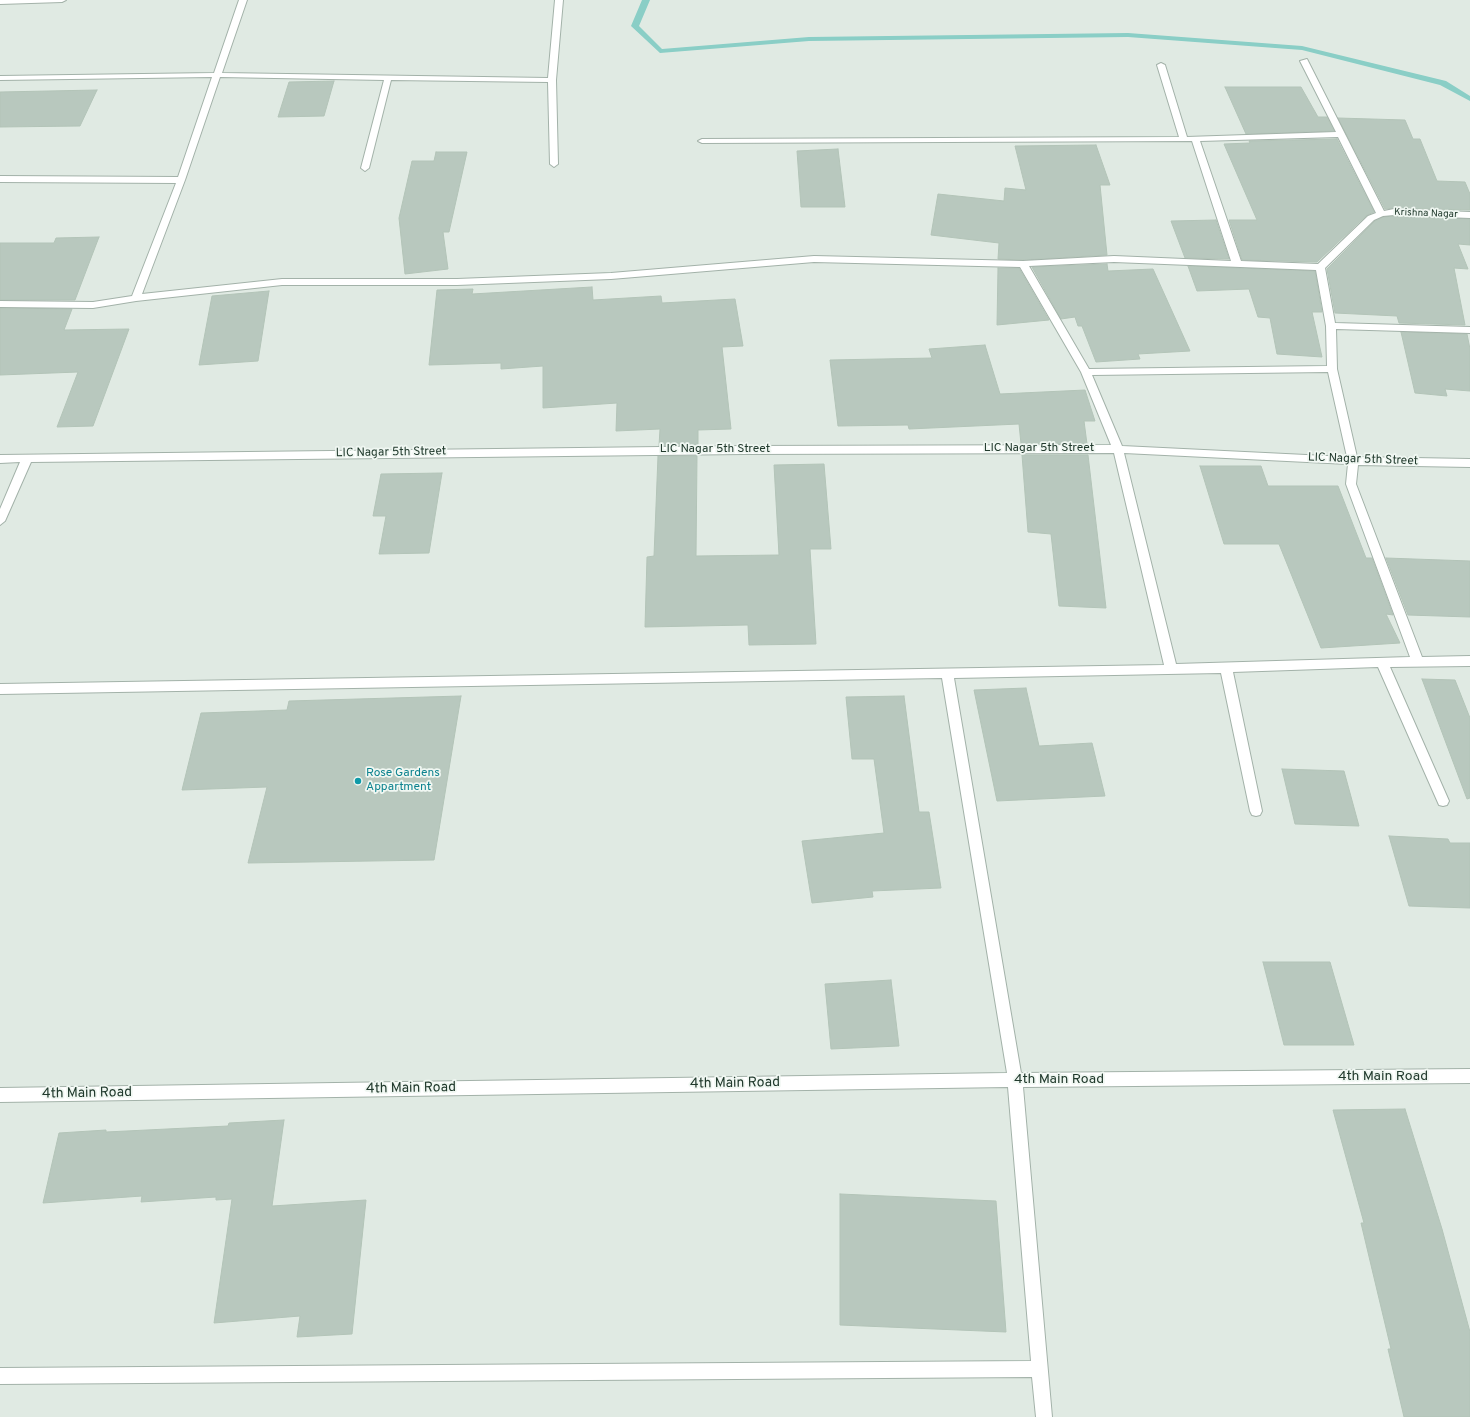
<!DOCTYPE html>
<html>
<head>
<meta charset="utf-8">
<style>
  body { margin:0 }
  canvas { display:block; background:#e0eae3 }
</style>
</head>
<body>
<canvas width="1470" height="1417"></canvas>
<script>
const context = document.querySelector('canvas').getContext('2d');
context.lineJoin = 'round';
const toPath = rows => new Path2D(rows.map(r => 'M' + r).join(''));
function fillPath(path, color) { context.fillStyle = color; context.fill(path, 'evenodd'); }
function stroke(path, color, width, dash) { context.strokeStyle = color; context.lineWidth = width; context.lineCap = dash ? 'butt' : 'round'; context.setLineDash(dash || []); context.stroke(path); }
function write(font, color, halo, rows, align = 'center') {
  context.font = font + ' Overpass,sans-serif'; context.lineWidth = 3.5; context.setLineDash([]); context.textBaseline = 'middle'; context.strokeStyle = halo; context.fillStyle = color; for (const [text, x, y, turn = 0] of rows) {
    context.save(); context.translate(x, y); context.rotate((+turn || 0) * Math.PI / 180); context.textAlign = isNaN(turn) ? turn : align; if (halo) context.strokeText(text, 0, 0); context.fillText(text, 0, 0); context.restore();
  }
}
fillPath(toPath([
  [642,0,650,0,639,26,662,49,809,37,1128,33,1302,46,1446,81,1470,96,1470,101,1440,85,1302,50,1128,37,809,41,660,53,631,26,642,0]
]), '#8acec6');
const building = toPath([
  [334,81,324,116,278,117,289,82,334,81],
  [1225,87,1301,87,1318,117,1327,117,1334,131,1246,134,1225,87],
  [97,90,80,126,0,127,0,92,97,90],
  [1338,118,1405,120,1413,139,1420,139,1437,181,1465,182,1470,194,1470,210,1394,208,1385,209,1338,118],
  [1337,139,1374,212,1367,215,1317,262,1242,260,1229,220,1257,220,1224,144,1250,143,1249,141,1337,139],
  [1096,145,1110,185,1100,185,1107,255,1023,260,998,259,999,243,931,235,938,194,1004,201,1005,188,1026,190,1015,146,1096,145],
  [838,149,845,207,801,207,797,151,838,149],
  [436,152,467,152,449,232,443,232,448,269,405,274,399,218,412,161,434,161,436,152],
  [1394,216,1470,219,1470,245,1458,244,1468,269,1454,268,1465,325,1399,323,1397,316,1335,313,1327,269,1375,221,1383,217,1394,216],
  [1216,220,1229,259,1185,258,1171,221,1216,220],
  [99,237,75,300,0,300,0,243,54,243,56,238,99,237],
  [1107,264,1108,271,1153,269,1190,351,1138,354,1140,359,1096,362,1082,326,1078,326,1075,317,1061,319,1032,267,1107,264],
  [1188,266,1315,271,1322,312,1312,312,1322,357,1277,354,1270,318,1258,317,1249,289,1197,291,1188,266],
  [998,268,1019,268,1049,320,997,325,998,268],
  [592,287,593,300,661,296,662,303,735,299,743,346,722,347,731,429,698,430,698,445,659,446,660,429,616,431,617,403,543,408,543,366,501,369,501,363,429,365,437,290,473,289,472,294,592,287],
  [269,291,258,361,199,365,212,296,269,291],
  [0,308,72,309,64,330,129,329,93,426,57,427,78,372,0,375,0,308],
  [1401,332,1467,334,1470,349,1470,391,1445,389,1447,396,1415,393,1401,332],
  [985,345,1000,394,1085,390,1095,421,1084,421,1087,444,1021,444,1019,424,909,429,908,425,838,426,830,360,932,358,929,349,985,345],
  [1022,455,1088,455,1106,608,1059,606,1051,534,1028,532,1022,455],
  [658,456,697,456,696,556,779,555,774,465,824,464,831,549,810,549,816,644,749,645,748,625,645,627,647,557,654,556,658,456],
  [1200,466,1261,466,1268,486,1338,486,1366,558,1372,558,1393,615,1386,614,1400,643,1321,648,1279,544,1224,544,1200,466],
  [442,473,429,553,379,554,386,516,373,516,381,474,442,473],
  [1386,558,1470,561,1470,617,1408,615,1386,558],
  [1422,679,1455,680,1470,718,1470,798,1467,799,1422,679],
  [1026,688,1039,746,1092,743,1105,796,997,801,974,690,1026,688],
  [461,696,434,860,248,863,267,787,182,790,201,713,287,710,289,701,461,696],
  [904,696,919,812,929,812,941,888,872,891,873,897,812,903,802,841,884,833,874,759,852,759,846,697,904,696],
  [1282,769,1344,771,1359,826,1295,824,1282,769],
  [1389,836,1448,839,1450,843,1470,843,1470,908,1409,906,1389,836],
  [1263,962,1330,962,1354,1045,1284,1045,1263,962],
  [891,980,899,1046,831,1049,825,984,891,980],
  [1405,1109,1442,1229,1470,1332,1470,1417,1404,1417,1388,1349,1391,1349,1361,1223,1364,1223,1333,1110,1405,1109],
  [284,1120,272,1206,366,1200,352,1334,297,1337,300,1316,214,1323,232,1199,216,1200,216,1197,141,1202,142,1196,43,1203,59,1133,106,1130,106,1132,228,1126,229,1123,284,1120],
  [840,1194,996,1201,1006,1332,840,1325,840,1194]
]);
fillPath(building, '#b8c8be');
stroke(building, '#b3c4b8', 1);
const street = toPath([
  [0,0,66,0,62,2,0,4,0,0],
  [239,0,247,0,222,73,548,78,555,0,563,0,556,80,558,164,554,167,550,164,548,82,391,80,369,168,365,171,361,168,384,80,220,77,185,180,142,294,282,279,457,279,611,273,814,256,1023,261,1114,256,1231,261,1192,141,702,143,698,141,702,139,1179,137,1157,65,1161,63,1165,65,1187,137,1336,132,1300,61,1307,59,1384,211,1394,209,1470,212,1470,218,1394,215,1383,216,1374,220,1325,268,1335,323,1470,327,1470,333,1336,329,1337,369,1357,457,1470,459,1470,467,1358,465,1356,484,1422,657,1470,656,1470,666,1390,667,1449,801,1447,805,1443,806,1439,805,1378,667,1233,672,1262,811,1260,815,1256,816,1252,815,1250,811,1221,673,954,678,1021,1073,1470,1069,1470,1083,1023,1087,1052,1417,1036,1417,1032,1377,0,1384,0,1368,1031,1361,1008,1087,0,1102,0,1088,1007,1073,942,678,0,694,0,684,1164,665,1114,453,744,454,31,462,5,521,0,525,0,509,20,462,0,463,0,455,744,446,1111,445,1081,372,1020,267,814,262,611,279,457,285,282,285,136,301,93,308,0,307,0,301,93,302,132,296,176,183,0,182,0,176,178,177,212,77,0,80,0,76,214,73,239,0],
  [1338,137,1376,213,1368,216,1318,264,1241,261,1200,141,1338,137],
  [1114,262,1316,270,1326,326,1327,366,1089,369,1029,266,1114,262],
  [1328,372,1347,457,1122,446,1092,375,1328,372],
  [1124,453,1348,464,1346,484,1410,657,1176,664,1124,453]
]);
stroke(street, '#a3b2a9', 2);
fillPath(street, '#fff');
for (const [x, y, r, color] of [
  [358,781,4,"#0f9aa8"]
]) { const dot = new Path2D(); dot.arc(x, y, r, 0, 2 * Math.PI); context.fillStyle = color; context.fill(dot); stroke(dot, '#f0f7f2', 1.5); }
write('10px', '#213a2d', '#f0f7f2', [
  ["Krishna Nagar",1426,214,2]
]);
write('12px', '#213a2d', '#f0f7f2', [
  ["LIC Nagar 5th Street",1039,449],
  ["LIC Nagar 5th Street",715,450],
  ["LIC Nagar 5th Street",391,453,-1],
  ["LIC Nagar 5th Street",1363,460,2]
]);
write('12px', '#0d838f', '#f0f7f2', [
  ["Rose Gardens",366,774],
  ["Appartment",366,788]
], 'left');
write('14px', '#213a2d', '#f0f7f2', [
  ["4th Main Road",1383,1077],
  ["4th Main Road",1059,1080],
  ["4th Main Road",735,1084,-1],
  ["4th Main Road",411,1089,-1],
  ["4th Main Road",87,1094,-1]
]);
</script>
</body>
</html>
